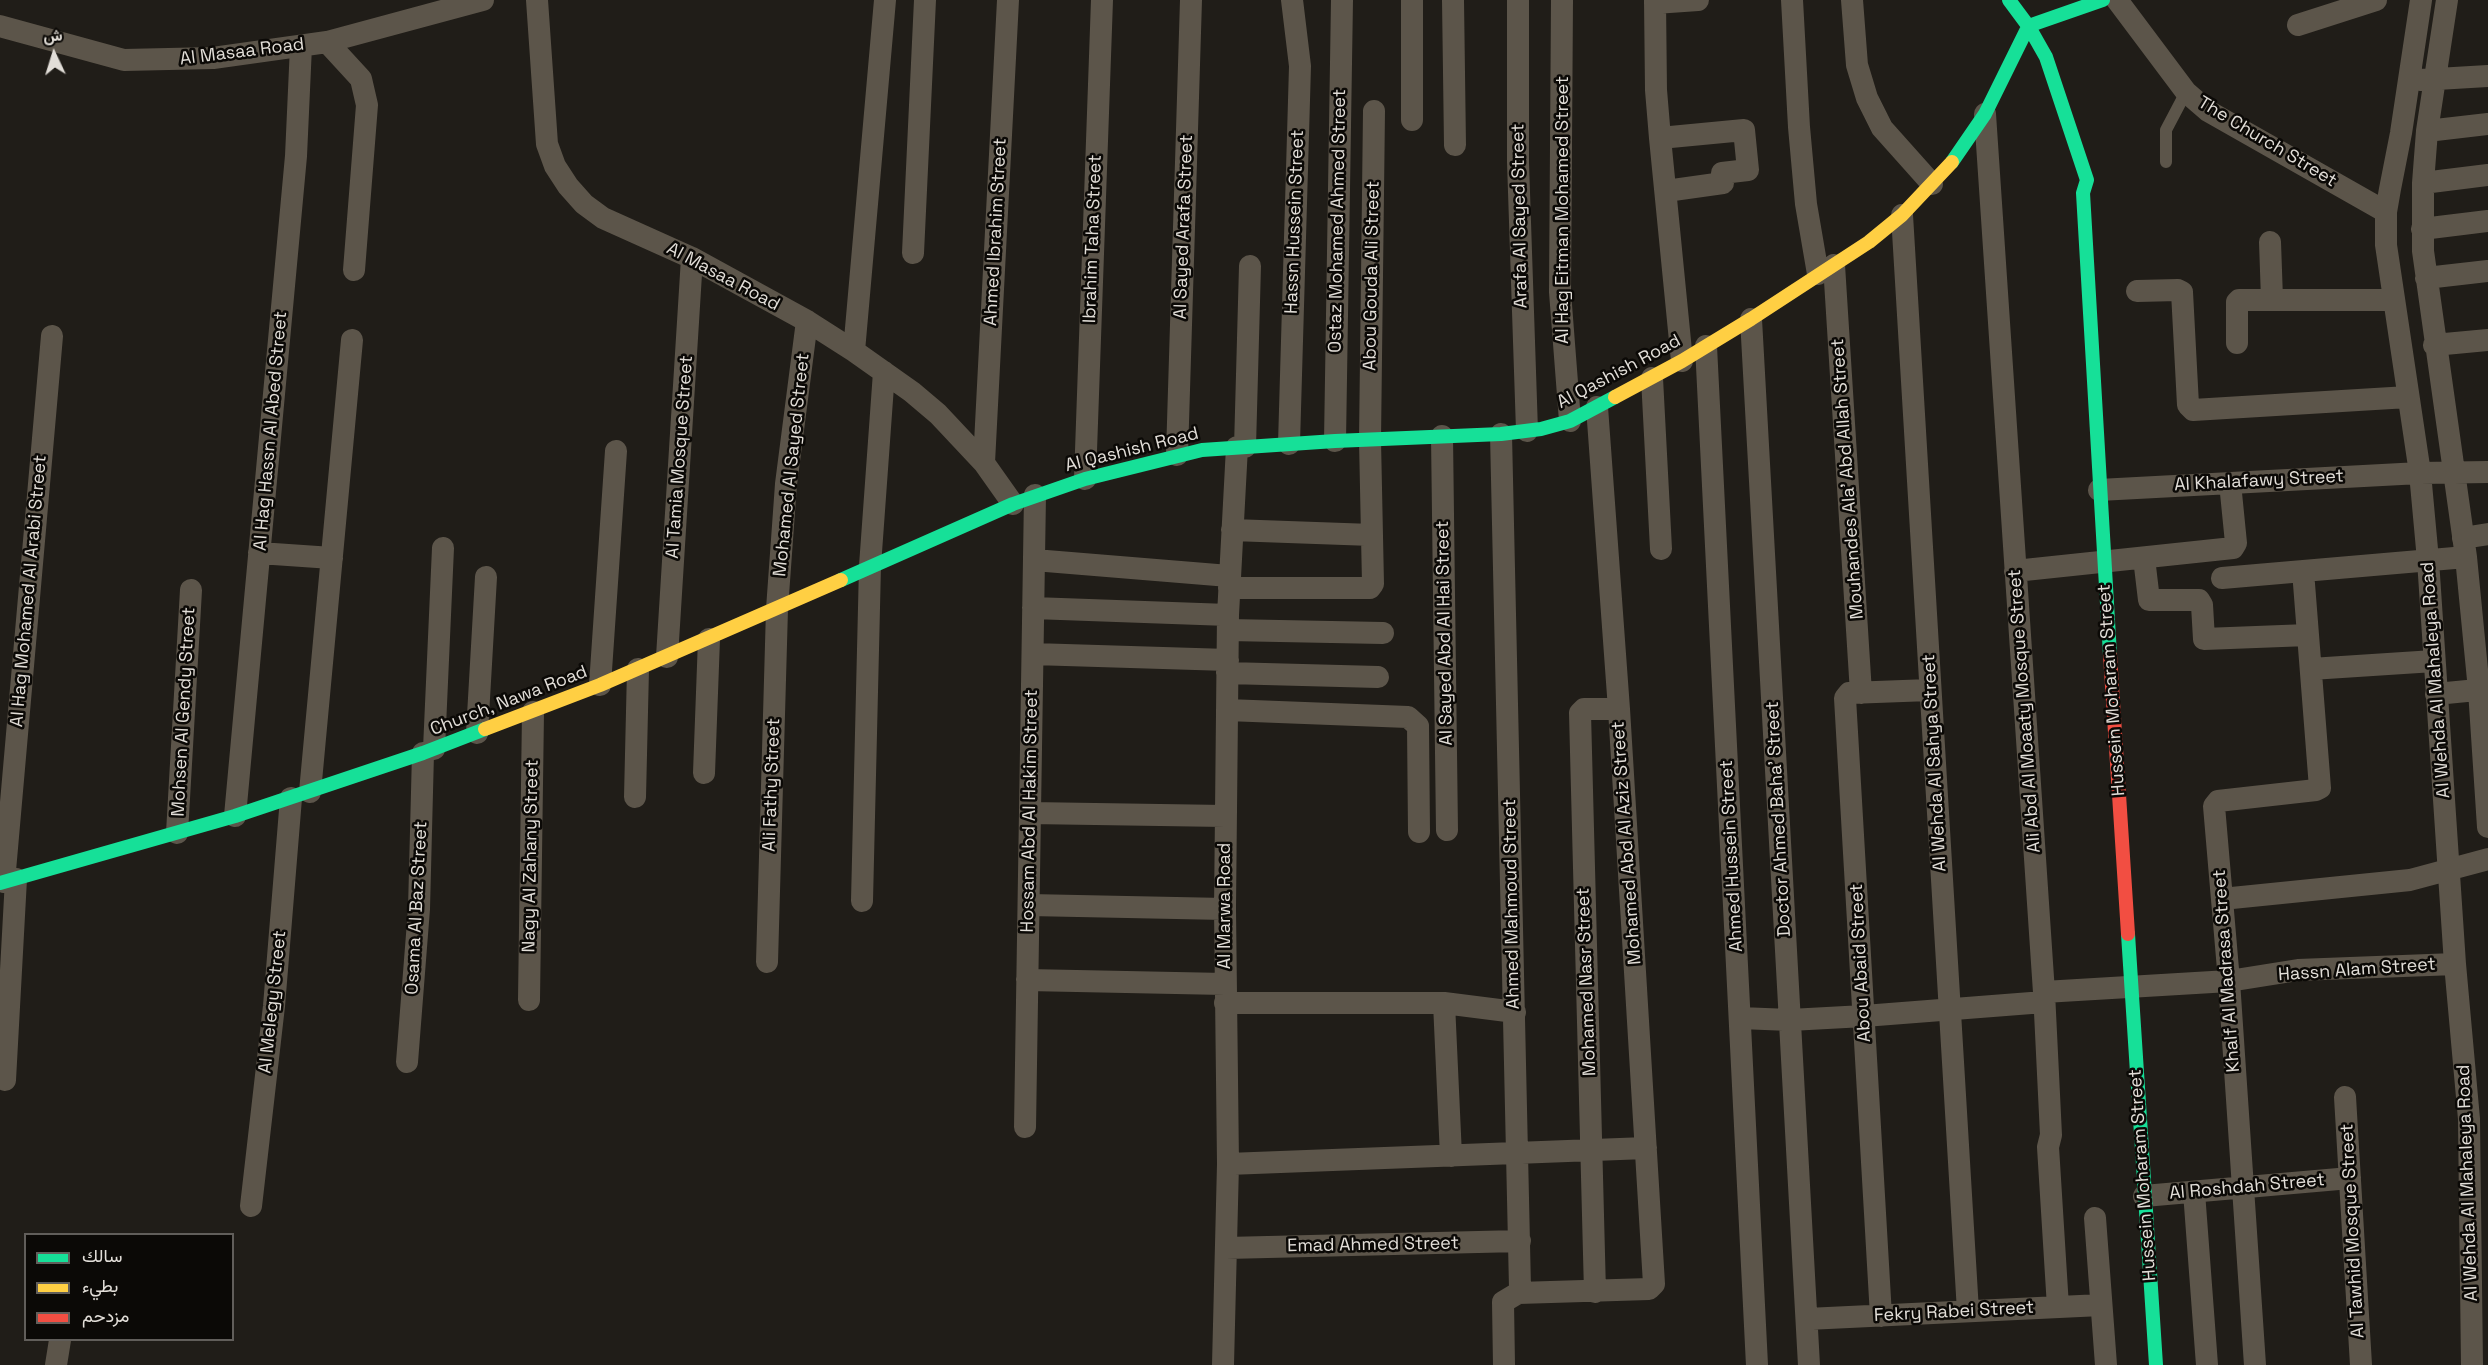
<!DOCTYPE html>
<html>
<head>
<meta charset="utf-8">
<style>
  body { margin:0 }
  #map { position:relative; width:2488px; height:1365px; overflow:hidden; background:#201d18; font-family:"Space Grotesk",Vazirmatn,sans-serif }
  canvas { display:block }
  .legend { position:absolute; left:24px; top:1233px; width:210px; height:108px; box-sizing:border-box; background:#0b0906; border:2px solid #615e5a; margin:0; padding:8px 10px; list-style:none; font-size:18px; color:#e2ded8 }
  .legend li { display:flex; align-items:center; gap:12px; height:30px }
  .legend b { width:30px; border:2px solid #615e5a }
  .north { position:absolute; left:24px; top:24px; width:60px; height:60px; -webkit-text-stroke:4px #0b0906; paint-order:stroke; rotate:356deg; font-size:16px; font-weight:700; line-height:24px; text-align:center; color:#e2ded8 }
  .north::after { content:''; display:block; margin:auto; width:21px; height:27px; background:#e2ded8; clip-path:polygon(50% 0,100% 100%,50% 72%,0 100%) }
</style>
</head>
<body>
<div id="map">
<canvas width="2488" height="1365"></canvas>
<ul class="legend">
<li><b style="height:8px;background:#16e098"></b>سالك</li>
<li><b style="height:8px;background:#ffcf43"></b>بطيء</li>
<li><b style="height:8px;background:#f24e42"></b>مزدحم</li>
</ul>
<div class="north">ش</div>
</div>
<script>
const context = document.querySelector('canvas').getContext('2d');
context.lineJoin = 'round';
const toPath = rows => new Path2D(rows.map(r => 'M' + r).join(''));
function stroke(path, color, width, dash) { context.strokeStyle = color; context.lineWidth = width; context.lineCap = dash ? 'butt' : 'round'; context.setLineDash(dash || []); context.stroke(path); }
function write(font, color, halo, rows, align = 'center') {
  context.font = font + ' "Space Grotesk",sans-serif'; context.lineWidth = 5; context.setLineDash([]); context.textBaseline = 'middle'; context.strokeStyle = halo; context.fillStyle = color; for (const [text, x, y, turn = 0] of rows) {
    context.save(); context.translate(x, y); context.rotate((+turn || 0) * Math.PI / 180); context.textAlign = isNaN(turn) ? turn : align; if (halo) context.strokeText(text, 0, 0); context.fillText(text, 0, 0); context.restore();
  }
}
stroke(toPath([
  [2166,162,2166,130,2186,92]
]), '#5c554a', 12);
stroke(toPath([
  [537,0,547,144,555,166,568,186,584,204,603,218,692,258,807,321,854,351,912,392,938,414,984,463,1013,504],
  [1412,0,1412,120],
  [1453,0,1455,145],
  [1518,0,1518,162,1527,431],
  [1562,0,1560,292,1570,421],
  [1655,0,1656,90,1660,138,1682,361],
  [1792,0,1799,127,1806,204,1818,274],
  [1852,0,1857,65,1867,98,1882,128,1932,184],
  [2117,0,2186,92,2208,111,2386,212],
  [2421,0,2401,133,2390,189,2386,212,2386,245,2420,473,2428,560,2455,964,2469,1119,2472,1365],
  [2447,0,2427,131,2423,183,2423,251,2466,557,2479,690,2488,827],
  [1655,3,1698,0],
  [2298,25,2376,0],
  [0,26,124,60,213,58,327,42,483,0],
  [327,42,361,79,367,105,354,270],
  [2420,80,2488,76],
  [1985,114,2044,992,2051,1135,2048,1147,2058,1307],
  [2427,131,2488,124],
  [1660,138,1744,130,1748,170,1722,173,1723,183,1666,191],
  [2423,183,2488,175],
  [1902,215,1968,1311],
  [2422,229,2488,221],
  [2270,242,2272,299],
  [913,253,925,0],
  [1834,265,1861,693],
  [2426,278,2488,271],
  [2137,291,2178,290,2182,292,2188,405,2193,410,2408,397],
  [1751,319,1809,1365],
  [2237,343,2237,302,2239,300,2393,300],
  [2434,345,2488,340],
  [1706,346,1757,1365],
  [854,351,885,0],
  [1652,378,1661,549],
  [1501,434,1520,1288,1518,1293,1503,1302,1504,1365],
  [1442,436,1447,830],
  [1335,441,1342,0],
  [1289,444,1300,66,1292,0],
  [1245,447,1250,266],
  [1177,455,1191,0],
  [984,463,1008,0],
  [1085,479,1102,0],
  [2099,490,2420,473,2488,472],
  [1232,530,1372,535],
  [2463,538,2488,534],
  [259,553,332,558],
  [2144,558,2149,600,2199,600,2202,605,2204,639,2308,635],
  [1034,560,1229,576],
  [2015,571,2233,548,2236,543,2230,483],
  [2222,578,2466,557],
  [1229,588,1370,588,1373,584,1370,440,1374,111],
  [1033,608,1228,615],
  [1228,630,1383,633],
  [1033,654,1228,660],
  [667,657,692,258],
  [2311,669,2434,661],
  [1227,673,1378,677],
  [600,685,616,451],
  [2436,694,2488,689],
  [1227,710,1408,717,1418,726,1419,832],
  [477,733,486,577],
  [434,749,443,548],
  [704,773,709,639],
  [310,792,352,340],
  [635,797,638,669],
  [1030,813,1225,816],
  [235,816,296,156,301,46],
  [177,833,191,590],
  [4,882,52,336],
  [2222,899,2410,880,2488,859],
  [862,901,870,566,884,372],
  [1029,905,1225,909],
  [767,962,777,609,786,484,807,321],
  [1027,980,1225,984],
  [2044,992,2229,981,2298,970,2455,964],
  [529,1000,533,712],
  [1225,1003,1444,1003,1515,1012],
  [1444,1003,1451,1156],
  [1740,1018,1790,1020,1864,1016,2044,1002],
  [407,1062,419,909,423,753],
  [5,1080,16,879],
  [2345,1097,2361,1365],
  [1025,1127,1035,495],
  [1228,1164,1646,1148],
  [2194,1192,2207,1365],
  [2144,1196,2350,1178],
  [251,1206,274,1006,291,798],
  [2095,1218,2106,1365],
  [1226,1248,1520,1241],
  [1595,1292,1580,713,1584,709,1619,709],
  [1518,1293,1649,1289,1654,1284,1619,709,1597,407],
  [1881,1316,1845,698,1849,693,1930,690],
  [1807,1319,2101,1305],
  [56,1365,60,1340],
  [1223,1365,1228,1164,1225,909,1228,615,1237,447],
  [2255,1365,2229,981,2214,806,2218,801,2316,790,2320,788,2303,571]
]), '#5c554a', 22);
stroke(toPath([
  [2009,0,2029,27,2046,57,2087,180,2083,193,2110,655],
  [1952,162,1985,114,2027,29,2034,24,2103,0],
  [841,580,1013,504,1085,479,1202,450,1335,441,1501,434,1541,429,1570,421,1615,397],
  [0,883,235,816,423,753,485,729],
  [2128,934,2156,1365]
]), '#16e098', 14);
stroke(toPath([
  [1615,397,1682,361,1751,319,1869,242,1902,215,1952,162],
  [485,729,600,685,841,580]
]), '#ffcf43', 14);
stroke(toPath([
  [2110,655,2128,934]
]), '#f24e42', 14);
write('18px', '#e2ded8', '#0b0906', [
  ["Al Masaa Road",242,52,-7],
  ["The Church Street",2267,142,31],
  ["Al Hag Eitman Mohamed Street",1563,210,-90],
  ["Arafa Al Sayed Street",1520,216,-91],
  ["Ostaz Mohamed Ahmed Street",1338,221,-89],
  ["Hassn Hussein Street",1295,222,-88],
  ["Al Sayed Arafa Street",1184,227,-88],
  ["Ahmed Ibrahim Street",996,232,-87],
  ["Ibrahim Taha Street",1093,239,-88],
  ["Abou Gouda Ali Street",1372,276,-89],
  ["Al Masaa Road",723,277,28],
  ["Al Qashish Road",1619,372,-28],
  ["Al Hag Hassn Al Abed Street",271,431,-85],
  ["Al Qashish Road",1132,450,-14],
  ["Al Tamia Mosque Street",680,457,-86],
  ["Mohamed Al Sayed Street",792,465,-84],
  ["Mouhandes Ala' Abd Allah Street",1848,479,-94],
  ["Al Khalafawy Street",2259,481,-3],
  ["Al Hag Mohamed Al Arabi Street",29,591,-85],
  ["Al Sayed Abd Al Hai Street",1445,633,-91],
  ["Al Wehda Al Mahaleya Road",2436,680,-94],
  ["Hussein Moharam Street",2112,690,-94],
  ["Church, Nawa Road",509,701,-21],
  ["Ali Abd Al Moaaty Mosque Street",2025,711,-94],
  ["Mohsen Al Gendy Street",184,712,-87],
  ["Al Wehda Al Sahya Street",1935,763,-93],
  ["Ali Fathy Street",772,785,-88],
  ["Hossam Abd Al Hakim Street",1030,811,-89],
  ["Doctor Ahmed Baha' Street",1779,819,-93],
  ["Mohamed Abd Al Aziz Street",1627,843,-94],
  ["Nagy Al Zahany Street",531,856,-89],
  ["Ahmed Hussein Street",1732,856,-93],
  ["Ahmed Mahmoud Street",1512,904,-91],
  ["Al Marwa Road",1225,906,-90],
  ["Osama Al Baz Street",417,908,-87],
  ["Abou Abaid Street",1861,963,-93],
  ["Hassn Alam Street",2357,970,-4],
  ["Khalf Al Madrasa Street",2227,971,-94],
  ["Mohamed Nasr Street",1587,982,-92],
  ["Al Melegy Street",273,1002,-84],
  ["Hussein Moharam Street",2143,1175,-94],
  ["Al Wehda Al Mahaleya Road",2468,1183,-92],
  ["Al Roshdah Street",2247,1187,-5],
  ["Al Tawhid Mosque Street",2353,1231,-93],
  ["Emad Ahmed Street",1373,1245,-1],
  ["Fekry Rabei Street",1954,1312,-3]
]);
</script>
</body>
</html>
